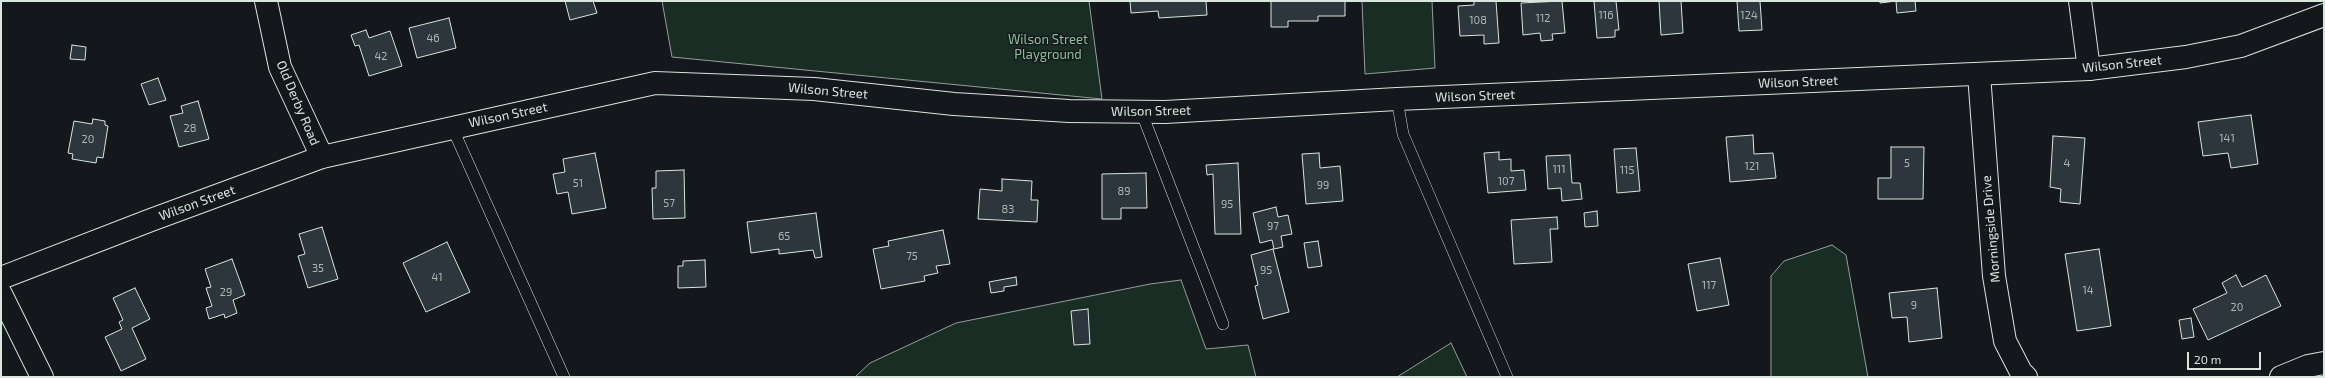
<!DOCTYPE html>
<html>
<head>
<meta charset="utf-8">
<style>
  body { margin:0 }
  #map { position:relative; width:2325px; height:378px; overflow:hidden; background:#14181c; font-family:"Exo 2",sans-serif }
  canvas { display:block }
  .frame { position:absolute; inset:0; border:2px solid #d8e6dc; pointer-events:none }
  .scale { position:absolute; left:2187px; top:352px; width:74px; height:18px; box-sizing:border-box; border:2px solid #d8e6dc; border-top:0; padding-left:5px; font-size:12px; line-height:14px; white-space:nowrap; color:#d8e6dc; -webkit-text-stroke:3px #14181c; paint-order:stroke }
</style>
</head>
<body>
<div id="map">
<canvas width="2325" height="378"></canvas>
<div class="frame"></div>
<div class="scale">20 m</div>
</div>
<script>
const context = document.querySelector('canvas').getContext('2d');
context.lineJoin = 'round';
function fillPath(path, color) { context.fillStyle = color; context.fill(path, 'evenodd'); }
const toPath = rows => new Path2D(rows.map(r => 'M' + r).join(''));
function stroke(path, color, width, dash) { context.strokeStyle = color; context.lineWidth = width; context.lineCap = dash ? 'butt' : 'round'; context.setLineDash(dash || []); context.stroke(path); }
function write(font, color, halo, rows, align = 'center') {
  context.font = font + ' "Exo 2",sans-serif'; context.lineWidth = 3; context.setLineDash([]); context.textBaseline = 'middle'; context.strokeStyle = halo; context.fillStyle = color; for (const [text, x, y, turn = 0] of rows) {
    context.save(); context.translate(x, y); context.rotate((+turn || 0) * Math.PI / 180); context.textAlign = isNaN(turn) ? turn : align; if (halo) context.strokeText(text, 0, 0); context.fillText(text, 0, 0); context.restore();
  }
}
const green = toPath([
  [662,1,1089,1,1102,99,672,57,662,1],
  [1362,1,1432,1,1435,68,1365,74,1362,1],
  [1832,245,1846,255,1868,377,1771,377,1771,276,1784,261,1832,245],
  [1181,280,1206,349,1248,345,1256,377,855,377,870,363,956,323,1150,284,1181,280],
  [1451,343,1467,377,1397,377,1451,343]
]);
fillPath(green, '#1a2d24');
stroke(green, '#939e99', 1);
const building = toPath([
  [565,1,593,1,597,13,570,20,565,1],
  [1130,1,1206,1,1207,15,1159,18,1158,11,1131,13,1130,1],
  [1271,1,1345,1,1345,16,1318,16,1318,21,1288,21,1288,27,1271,27,1271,1],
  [1474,1,1496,1,1499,43,1484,44,1484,35,1460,36,1458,6,1474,5,1474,1],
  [1562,1,1565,33,1552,34,1553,40,1541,41,1540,33,1523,35,1521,3,1562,1],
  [1594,1,1616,1,1619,30,1615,30,1615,37,1597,38,1594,1],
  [1659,1,1681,1,1683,33,1661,35,1659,1],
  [1737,1,1760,1,1762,30,1739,31,1737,1],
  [1880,1,1915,1,1916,11,1897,13,1896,1,1880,3,1880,1],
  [449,18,456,48,417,58,409,28,449,18],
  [366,30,369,38,390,31,402,66,369,76,359,45,355,46,351,35,366,30],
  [72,45,86,47,85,60,70,59,72,45],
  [158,78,166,100,149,105,141,84,158,78],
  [198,101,209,139,179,147,170,116,183,113,181,106,198,101],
  [2251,115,2258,164,2231,168,2228,153,2203,156,2198,122,2251,115],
  [93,119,105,121,105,125,108,126,103,158,97,157,96,163,72,159,73,154,68,153,74,121,92,124,93,119],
  [1753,135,1754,154,1773,153,1776,178,1730,182,1726,137,1753,135],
  [2053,136,2085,138,2080,204,2060,202,2061,189,2050,187,2053,136],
  [1891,147,1924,147,1923,199,1878,199,1878,178,1891,178,1891,147],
  [1636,148,1640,191,1617,193,1614,149,1636,148],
  [1499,152,1499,160,1511,159,1511,171,1524,170,1526,190,1488,193,1484,153,1499,152],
  [595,153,606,208,572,214,568,192,557,194,553,174,565,172,563,159,595,153],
  [1319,153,1320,168,1340,166,1343,201,1306,204,1302,154,1319,153],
  [1570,155,1572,183,1580,183,1582,199,1562,201,1561,188,1548,189,1546,156,1570,155],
  [1238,163,1241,234,1215,234,1213,174,1207,175,1206,165,1238,163],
  [684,170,685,218,653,219,652,188,656,188,656,171,684,170],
  [1146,173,1147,208,1121,208,1121,219,1102,219,1102,174,1146,173],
  [1002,179,1032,181,1031,200,1038,200,1037,222,978,219,980,189,1002,191,1002,179],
  [1276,207,1278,217,1288,215,1292,234,1281,236,1283,247,1274,249,1272,240,1260,243,1253,213,1276,207],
  [1597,211,1598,226,1585,227,1584,213,1597,211],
  [816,213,822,257,815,258,813,250,779,254,779,249,751,253,747,222,816,213],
  [1557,217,1558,229,1550,229,1552,262,1514,264,1511,220,1557,217],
  [322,227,338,279,308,288,298,256,305,254,299,234,322,227],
  [943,230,950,264,936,266,938,273,924,276,925,281,881,289,873,249,889,246,888,241,943,230],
  [1318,241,1322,266,1308,268,1304,243,1318,241],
  [447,242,470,292,426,312,403,263,447,242],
  [1273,249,1289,312,1263,319,1255,286,1258,285,1251,255,1273,249],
  [2099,249,2111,326,2077,331,2065,254,2099,249],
  [1720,258,1729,305,1697,311,1688,264,1720,258],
  [232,259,245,295,233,300,237,313,225,318,224,314,209,319,206,308,212,306,206,288,211,287,205,269,232,259],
  [705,260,706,287,678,288,678,266,683,266,683,261,705,260],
  [2236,275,2242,287,2266,275,2281,306,2208,340,2193,309,2227,293,2222,283,2236,275],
  [1016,277,1017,285,1004,287,1004,291,991,293,989,282,1016,277],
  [135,288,150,319,132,328,146,359,121,371,105,337,122,329,119,322,123,320,113,298,135,288],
  [1937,288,1942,338,1909,342,1907,317,1892,318,1889,293,1937,288],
  [1088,309,1090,344,1074,345,1071,311,1088,309],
  [2191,318,2194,337,2182,339,2179,320,2191,318]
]);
fillPath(building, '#2c363c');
stroke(building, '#d8e6dc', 1);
const service = toPath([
  [1397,99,1403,134,1507,377],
  [1141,111,1223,324],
  [452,127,564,377]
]);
const minor = toPath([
  [266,1,280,67,322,157],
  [2080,1,2089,69],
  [1979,74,1994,276,2005,341,2021,372,2026,377],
  [1,294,42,377],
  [2281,377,2308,366,2324,363]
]);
const tertiary = toPath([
  [1,278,151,220,322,157,655,83,814,89,954,104,1069,111,1165,112,1397,99,2089,69,2186,57,2241,46,2324,15]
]);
stroke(service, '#d8e6dc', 12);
stroke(minor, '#d8e6dc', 24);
stroke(tertiary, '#d8e6dc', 24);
stroke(service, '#14181c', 11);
stroke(minor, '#14181c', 22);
stroke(tertiary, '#14181c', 22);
write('11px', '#adbab4', null, [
  ["116",1606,15],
  ["124",1749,15],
  ["112",1543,18],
  ["108",1478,20],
  ["46",433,38],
  ["42",381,56],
  ["28",190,128],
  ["141",2227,138],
  ["20",88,139],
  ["5",1907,163],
  ["4",2067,163],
  ["121",1752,166],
  ["111",1559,169],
  ["115",1627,170],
  ["107",1506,181],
  ["51",578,183],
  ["99",1323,185],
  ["89",1124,191],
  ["57",669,203],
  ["95",1227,204],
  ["83",1008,209],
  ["97",1273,226],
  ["65",784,236],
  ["75",912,256],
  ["35",318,268],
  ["95",1266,270],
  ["41",437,277],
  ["117",1709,285],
  ["14",2088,290],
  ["29",226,292],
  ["9",1914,305],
  ["20",2237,307]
]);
write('13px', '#8ac095', '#14181c', [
  ["Wilson Street",1048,40],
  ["Playground",1048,55]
]);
write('13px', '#d8e6dc', '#14181c', [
  ["Wilson Street",2122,64,-6],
  ["Wilson Street",1798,82,-2],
  ["Wilson Street",828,91,5],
  ["Wilson Street",1475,96,-2],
  ["Old Derby Road",298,103,67],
  ["Wilson Street",1151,111,-1],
  ["Wilson Street",508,115,-12],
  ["Wilson Street",197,203,-20],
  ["Morningside Drive",1991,229,-95]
]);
</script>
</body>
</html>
